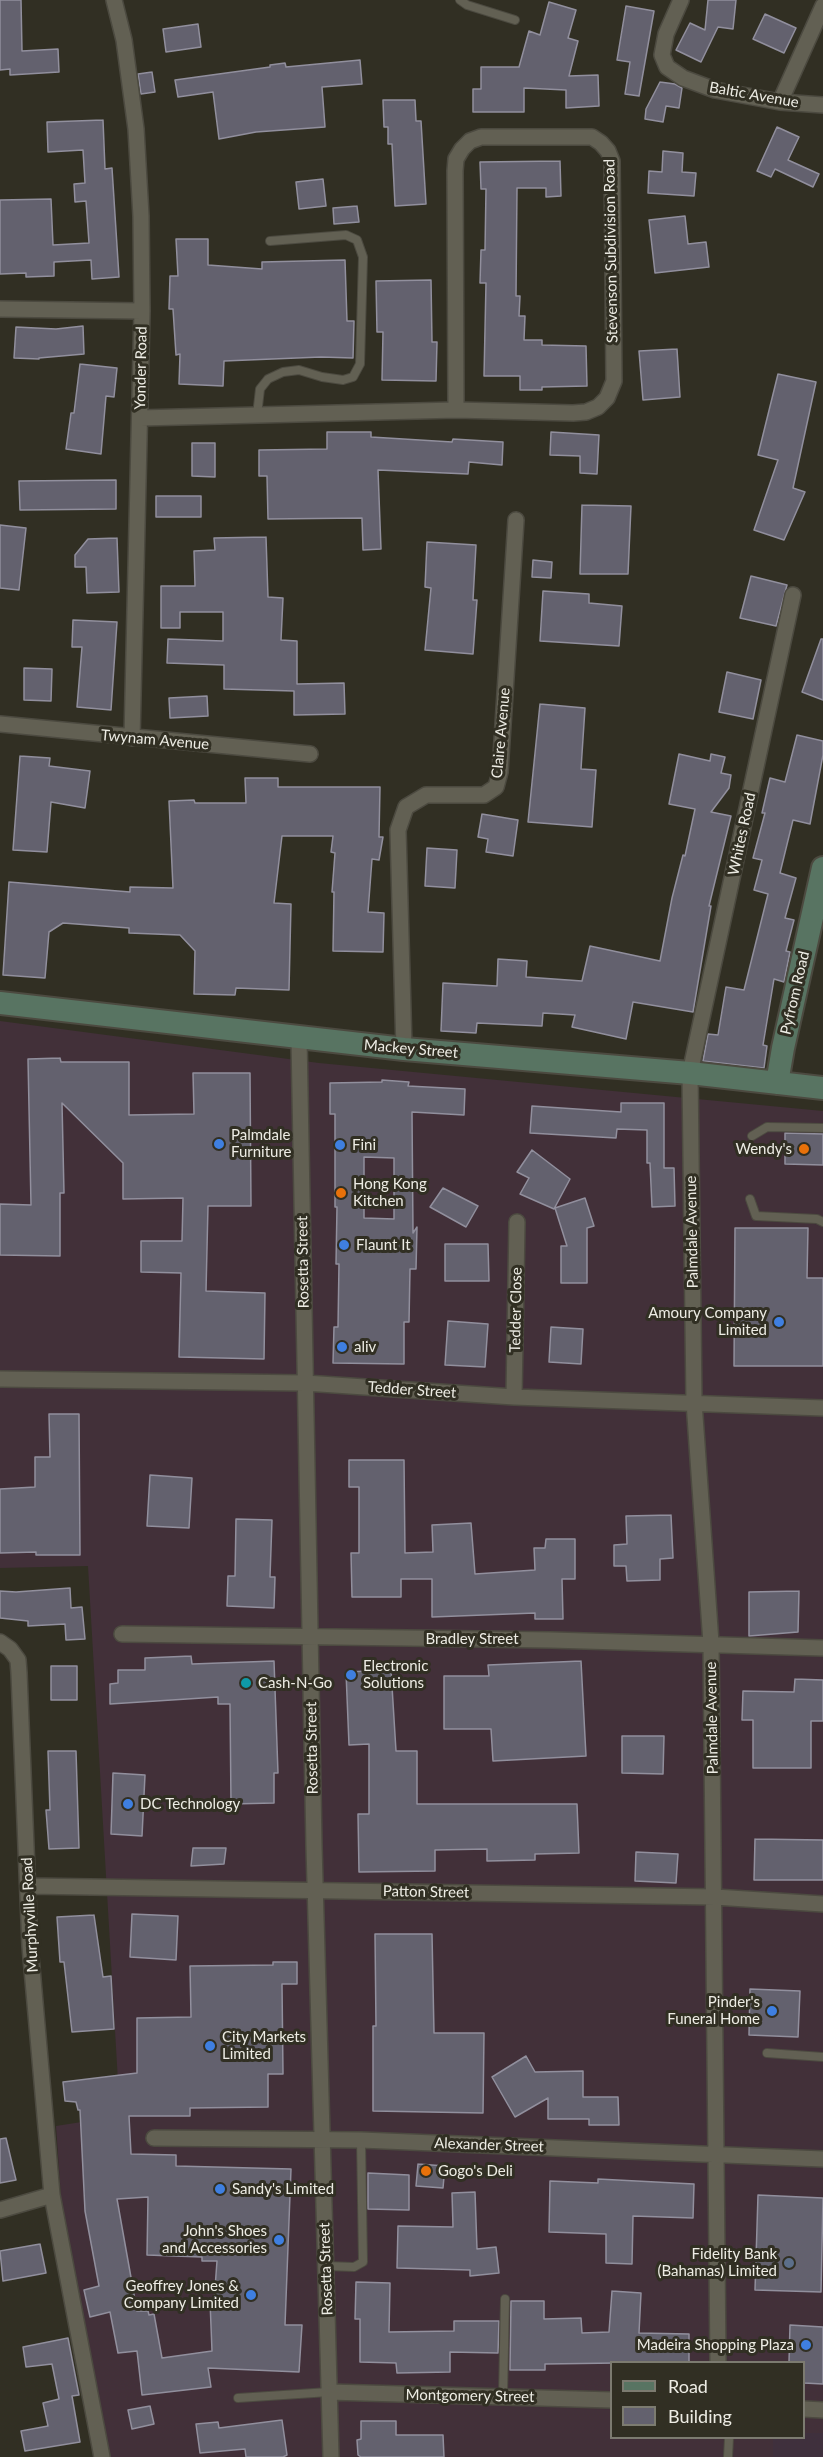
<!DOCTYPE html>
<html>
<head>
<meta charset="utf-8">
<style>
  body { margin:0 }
  #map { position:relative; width:823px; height:2457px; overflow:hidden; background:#312f23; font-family:Lato,sans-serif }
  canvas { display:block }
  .legend { position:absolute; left:610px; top:2361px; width:195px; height:78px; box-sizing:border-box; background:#312f23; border:2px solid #7c7b70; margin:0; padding:8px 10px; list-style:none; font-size:18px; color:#edece4 }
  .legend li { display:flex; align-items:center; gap:12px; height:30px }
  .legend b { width:30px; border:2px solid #7c7b70 }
</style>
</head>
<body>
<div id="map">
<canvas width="823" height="2457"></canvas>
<ul class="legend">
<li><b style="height:8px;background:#587462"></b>Road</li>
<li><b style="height:16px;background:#63616e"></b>Building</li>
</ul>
</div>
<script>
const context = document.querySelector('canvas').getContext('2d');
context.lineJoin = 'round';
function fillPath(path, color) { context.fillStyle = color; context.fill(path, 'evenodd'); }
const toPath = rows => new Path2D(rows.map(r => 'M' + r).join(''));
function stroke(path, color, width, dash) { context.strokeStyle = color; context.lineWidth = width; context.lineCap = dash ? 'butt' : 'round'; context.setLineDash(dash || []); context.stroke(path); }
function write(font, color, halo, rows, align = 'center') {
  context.font = font + ' Lato,sans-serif'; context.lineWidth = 6; context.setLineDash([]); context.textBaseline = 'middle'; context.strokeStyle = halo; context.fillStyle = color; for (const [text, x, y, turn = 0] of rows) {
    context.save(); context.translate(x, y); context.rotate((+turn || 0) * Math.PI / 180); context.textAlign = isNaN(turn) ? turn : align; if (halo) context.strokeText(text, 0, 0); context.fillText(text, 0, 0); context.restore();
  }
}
fillPath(toPath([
  [0,1021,319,1063,823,1111,823,2457,109,2457,62,2212,56,2126,120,2116,88,1566,0,1568],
  [612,2362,804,2362,804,2438,612,2438]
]), '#423039');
fillPath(toPath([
  [804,2433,823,2433,823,2457,773,2457,773,2438,804,2438]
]), '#3f303d');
const building = toPath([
  [0,0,21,0,22,51,58,49,59,72,10,75,10,69,0,70,0,0],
  [708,0,736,0,733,29,718,27,701,62,676,50,690,23,705,30,708,0],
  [549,2,576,10,568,38,578,41,569,76,598,75,599,106,566,108,566,90,524,88,524,112,473,112,473,89,481,89,481,67,519,67,529,31,540,35,549,2],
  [626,6,654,11,639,96,625,94,630,62,617,60,626,6],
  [765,14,796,28,784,53,753,39,765,14],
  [198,24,201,47,166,52,163,29,198,24],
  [360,60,362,84,322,87,325,127,256,132,219,139,213,92,178,97,175,80,270,67,270,65,285,63,286,67,360,60],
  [152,72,155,92,141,94,138,74,152,72],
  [660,82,675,84,682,88,679,108,666,106,663,122,645,119,646,109,660,82],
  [383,100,415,100,416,121,421,121,426,204,395,206,392,144,388,144,388,127,384,127,383,100],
  [103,120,105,169,112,168,119,277,92,279,91,260,54,262,54,276,26,277,26,273,0,274,0,200,51,199,53,245,89,243,86,201,75,202,74,184,85,183,83,150,48,152,47,122,103,120],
  [777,127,799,137,788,160,819,174,813,187,775,169,771,177,757,171,777,127],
  [663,151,683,153,682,172,696,173,694,196,648,193,649,171,662,172,663,151],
  [560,161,561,196,546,197,546,188,517,188,516,296,520,296,519,316,525,316,524,340,542,340,542,345,586,346,587,386,542,387,542,390,520,390,520,376,484,376,486,283,480,283,481,250,485,250,486,189,481,189,480,162,560,161],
  [323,179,326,206,299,209,296,182,323,179],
  [357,206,359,222,334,224,333,208,357,206],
  [685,216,688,244,706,242,709,267,655,273,649,220,685,216],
  [176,239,208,239,208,265,262,269,262,262,345,260,347,321,354,321,353,358,321,357,224,361,223,386,179,384,180,354,176,355,173,309,169,309,170,276,178,276,176,239],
  [431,280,432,342,437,342,436,381,382,380,383,332,377,332,376,281,431,280],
  [83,326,84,354,39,358,39,359,14,358,16,327,56,329,83,326],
  [677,349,680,397,643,400,639,351,677,349],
  [80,364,117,368,114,397,106,396,101,454,66,449,71,413,74,413,80,364],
  [778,374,816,382,793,488,805,492,784,540,754,530,778,460,758,455,778,374],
  [327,432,371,432,371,437,452,442,453,439,503,442,502,465,469,462,468,474,378,470,381,549,363,550,362,518,268,519,267,476,259,476,259,450,327,449,327,432],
  [551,432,599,435,597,474,580,473,580,456,550,455,551,432],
  [192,443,215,443,215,477,192,476,192,443],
  [116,480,116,509,20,510,19,481,116,480],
  [156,496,201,496,201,517,156,517,156,496],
  [582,505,631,506,628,574,580,574,582,505],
  [0,525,26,528,19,590,0,588,0,525],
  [266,537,268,597,283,598,281,640,297,641,297,684,344,683,345,714,294,715,294,691,224,689,224,665,167,663,168,639,223,641,223,612,180,612,180,628,161,628,161,586,195,586,194,551,215,550,214,538,266,537],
  [117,538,119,592,87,593,86,567,75,567,75,555,88,539,117,538],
  [427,542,476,545,473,600,477,600,473,654,425,650,431,588,425,587,427,542],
  [533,560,552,562,551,578,532,577,533,560],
  [751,576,787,585,776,626,740,618,751,576],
  [543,591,589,594,589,603,622,606,619,646,540,641,543,591],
  [73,620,117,622,111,710,77,707,82,647,72,647,73,620],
  [821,639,823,639,823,700,802,692,821,639],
  [24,668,52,669,51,701,24,700,24,668],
  [727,672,761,680,753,719,719,712,727,672],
  [207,696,208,716,170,718,169,698,207,696],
  [540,704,585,708,581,769,596,770,592,827,528,822,540,704],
  [797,735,823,741,823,755,810,824,793,820,780,873,796,878,785,918,794,920,786,951,790,952,784,982,774,979,763,1045,767,1046,764,1068,703,1061,708,1034,718,1035,726,987,744,990,768,894,754,890,762,860,753,858,765,813,762,813,770,778,785,782,797,735],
  [679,754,710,761,711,754,725,757,721,773,731,775,729,788,711,812,731,816,709,906,711,906,693,1012,633,1002,626,1039,572,1027,575,1015,543,1013,542,1026,477,1023,476,1033,441,1031,443,983,497,986,498,959,527,961,526,977,582,981,590,946,660,961,672,898,683,855,685,856,695,809,669,804,679,754],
  [20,756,50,758,49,766,90,771,85,808,51,802,47,852,13,850,20,756],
  [245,778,278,778,278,787,380,787,379,837,383,837,379,860,372,859,368,912,384,913,383,952,333,951,334,892,332,892,335,853,331,852,333,836,282,836,274,903,291,904,289,990,236,988,235,995,194,994,195,951,180,935,129,933,129,928,63,923,49,932,45,978,3,975,9,882,130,892,130,887,173,888,169,801,194,800,195,803,246,803,245,778],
  [482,814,518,820,513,856,486,852,488,839,478,837,482,814],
  [427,848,457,850,455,888,425,886,427,848],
  [60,1058,61,1062,129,1062,129,1115,194,1114,193,1073,250,1073,251,1206,208,1206,206,1291,265,1293,264,1359,179,1357,181,1273,141,1272,141,1241,182,1241,183,1198,123,1199,123,1163,62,1103,64,1193,60,1193,60,1256,0,1255,0,1204,31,1205,28,1059,60,1058],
  [382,1080,409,1082,408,1086,465,1089,464,1115,412,1112,413,1233,417,1227,416,1269,410,1269,409,1322,404,1322,404,1364,333,1363,334,1327,338,1327,339,1264,336,1264,337,1207,335,1207,335,1114,330,1114,330,1083,382,1082,382,1080],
  [364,1157,394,1158,394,1219,364,1218,364,1157],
  [621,1103,664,1103,664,1168,674,1168,675,1206,652,1207,650,1163,647,1163,647,1130,617,1129,616,1138,530,1133,532,1106,621,1112,621,1103],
  [785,1133,823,1134,823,1165,785,1164,785,1133],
  [532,1150,570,1179,554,1209,520,1194,529,1178,517,1172,532,1150],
  [443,1188,478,1206,466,1227,430,1207,443,1188],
  [585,1198,594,1226,587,1228,587,1283,561,1283,561,1246,567,1246,555,1208,585,1198],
  [735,1228,808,1228,807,1278,823,1278,823,1366,734,1366,735,1228],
  [445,1244,488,1244,489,1281,445,1281,445,1244],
  [448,1321,488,1324,485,1367,445,1365,448,1321],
  [551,1327,583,1329,581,1364,549,1362,551,1327],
  [49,1414,79,1414,80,1555,36,1555,36,1552,0,1553,0,1489,35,1487,35,1457,50,1457,49,1414],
  [349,1460,404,1460,405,1553,433,1552,432,1525,471,1523,475,1574,535,1570,534,1548,545,1548,546,1539,575,1539,575,1579,562,1579,563,1619,535,1619,535,1613,432,1617,432,1579,401,1579,401,1597,352,1597,351,1553,359,1553,359,1487,349,1487,349,1460],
  [150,1475,192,1478,189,1528,147,1526,150,1475],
  [671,1515,673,1558,660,1559,660,1580,627,1581,626,1566,614,1566,614,1545,627,1544,626,1516,671,1515],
  [236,1519,272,1520,270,1577,275,1577,274,1608,227,1606,228,1576,235,1576,236,1519],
  [70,1588,71,1608,82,1607,85,1639,66,1640,65,1624,28,1626,28,1621,0,1618,0,1591,16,1592,70,1588],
  [799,1591,798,1632,749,1636,749,1592,799,1591],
  [191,1656,192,1664,274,1661,278,1773,274,1773,274,1803,231,1804,230,1704,218,1704,218,1697,110,1704,110,1684,118,1683,118,1670,145,1670,145,1658,191,1656],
  [581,1661,586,1756,493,1761,491,1729,444,1729,444,1676,489,1676,488,1665,581,1661],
  [51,1666,77,1666,77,1700,51,1700,51,1666],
  [391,1670,396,1751,417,1751,417,1804,577,1804,579,1853,535,1854,535,1860,487,1861,487,1849,435,1850,435,1871,359,1872,358,1814,369,1814,369,1744,349,1745,346,1672,391,1670],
  [795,1679,823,1680,823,1721,811,1721,811,1768,753,1768,753,1720,742,1720,743,1691,794,1692,795,1679],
  [622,1736,664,1736,663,1774,622,1773,622,1736],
  [48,1751,76,1751,79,1848,49,1849,46,1810,50,1810,48,1751],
  [113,1773,145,1775,142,1836,111,1834,113,1773],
  [755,1839,823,1840,823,1880,754,1880,755,1839],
  [193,1848,226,1848,224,1864,191,1866,193,1848],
  [636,1852,678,1854,676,1883,635,1881,636,1852],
  [132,1914,178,1916,176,1960,130,1957,132,1914],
  [94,1915,103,1977,111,1976,114,2029,72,2032,64,1962,60,1962,57,1917,94,1915],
  [375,1934,432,1934,434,2033,484,2033,483,2113,373,2111,373,2026,376,2026,375,1934],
  [273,1962,297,1962,297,1984,282,1984,283,2074,268,2074,268,2107,190,2108,190,2116,129,2116,131,2154,176,2155,176,2166,291,2169,285,2325,302,2325,299,2372,208,2368,211,2387,142,2395,137,2351,118,2353,110,2312,90,2317,84,2290,99,2286,85,2211,80,2110,78,2110,76,2102,65,2101,63,2082,137,2073,137,2018,191,2017,190,1966,273,1965,273,1962],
  [148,2197,147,2255,202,2257,202,2261,217,2261,214,2302,210,2301,212,2351,162,2358,154,2314,149,2315,148,2311,137,2311,117,2199,148,2197],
  [750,1989,800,1991,798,2037,749,2035,750,1989],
  [526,2056,535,2072,583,2071,583,2097,618,2097,619,2125,589,2125,589,2119,548,2119,548,2098,515,2117,492,2077,526,2056],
  [6,2138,16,2180,0,2183,0,2139,6,2138],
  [418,2164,445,2166,443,2188,416,2186,418,2164],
  [368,2173,409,2175,409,2210,368,2209,368,2173],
  [598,2179,694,2184,693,2218,633,2216,632,2264,606,2263,606,2234,549,2232,550,2181,598,2183,598,2179],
  [475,2192,477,2249,496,2247,499,2273,470,2276,470,2270,397,2268,398,2226,453,2227,452,2193,475,2192],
  [758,2195,823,2198,821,2292,755,2290,758,2195],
  [40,2244,46,2273,3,2281,0,2251,40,2244],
  [356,2282,390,2283,389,2332,454,2331,454,2321,499,2321,498,2353,450,2352,450,2372,397,2373,396,2363,360,2362,360,2319,355,2319,356,2282],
  [612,2291,641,2293,639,2333,689,2334,689,2362,545,2364,545,2370,510,2370,511,2301,544,2301,544,2319,581,2318,582,2333,609,2332,612,2291],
  [790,2325,823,2327,823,2384,804,2383,804,2362,789,2362,790,2325],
  [68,2338,79,2395,72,2396,80,2442,25,2451,21,2431,48,2426,43,2403,59,2399,52,2364,26,2367,23,2347,68,2338],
  [150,2406,154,2424,132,2429,128,2410,150,2406],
  [282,2420,287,2455,283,2457,246,2457,245,2449,200,2453,196,2424,218,2422,219,2428,282,2420],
  [361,2421,396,2421,396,2435,443,2435,444,2457,361,2457,358,2455,357,2440,361,2439,361,2421]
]);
fillPath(building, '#63616e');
stroke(building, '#918f9d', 1.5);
const lane = toPath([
  [460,0,467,5,515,20],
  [257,415,260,389,268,379,283,372,299,370,322,377,343,380,353,377,360,364,363,257,357,240,346,235,270,241],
  [752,1136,767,1127,823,1128],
  [750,1199,756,1216,817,1219,823,1222],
  [767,2053,823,2057],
  [326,2266,354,2267,363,2262,361,2140],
  [503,2396,505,2299],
  [238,2398,329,2392],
  [728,2457,729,2438]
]);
const street = toPath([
  [114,0,124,40,136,129,141,216,142,311,132,738],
  [681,0,666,34,662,55,667,67,683,78,715,90,780,102,823,105],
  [780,102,823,6],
  [0,309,142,311],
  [140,418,456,410,573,413,586,412,598,407,607,398,614,381,612,161,608,151,601,143,592,137,481,137,470,141,462,149,456,159,455,171,456,410],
  [0,724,310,754],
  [299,1038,314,1846,331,2457],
  [404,1049,398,830,406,807,426,795,484,795,496,787,500,772,516,520],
  [0,1379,305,1383,514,1397,823,1408],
  [514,1397,517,1222],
  [122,1634,551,1640,823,1648],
  [0,1642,10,1649,18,1660,19,1673,30,1946,52,2195,102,2457],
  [29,1886,715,1897,823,1904],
  [154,2138,361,2140,823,2159],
  [0,2210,52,2195],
  [718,2362,711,1643,694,1402,690,1073,793,595],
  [329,2392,612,2400],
  [804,2409,823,2410]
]);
const secondary = toPath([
  [0,1003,404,1049,690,1073,823,1088],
  [777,1083,783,1048,823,868]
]);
stroke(lane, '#4c4a40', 10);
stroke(street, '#4c4a40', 18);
stroke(secondary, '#4c4a40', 26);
stroke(lane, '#626053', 8);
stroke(street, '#626053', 15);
stroke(secondary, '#587462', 22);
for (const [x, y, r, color] of [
  [219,1144,6,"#3f7fe0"],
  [340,1145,6,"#3f7fe0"],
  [804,1149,6,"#e8710a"],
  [341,1193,6,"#e8710a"],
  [344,1245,6,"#3f7fe0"],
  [779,1322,6,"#3f7fe0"],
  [342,1347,6,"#3f7fe0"],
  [351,1675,6,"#3f7fe0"],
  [246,1683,6,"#0f9aa8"],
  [128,1804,6,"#3f7fe0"],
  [772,2011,6,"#3f7fe0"],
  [210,2046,6,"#3f7fe0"],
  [426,2171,6,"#e8710a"],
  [220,2189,6,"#3f7fe0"],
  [279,2240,6,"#3f7fe0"],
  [789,2263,6,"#5c6f8a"],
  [251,2295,6,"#3f7fe0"],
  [806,2345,6,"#3f7fe0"]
]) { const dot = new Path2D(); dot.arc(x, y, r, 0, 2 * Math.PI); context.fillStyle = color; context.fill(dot); stroke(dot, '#312f23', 2); }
write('15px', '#edece4', '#312f23', [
  ["Baltic Avenue",754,95,10],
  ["Stevenson Subdivision Road",611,251,-91],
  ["Yonder Road",141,368,-89],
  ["Claire Avenue",501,733,-85],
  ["Twynam Avenue",155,740,5],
  ["Whites Road",742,834,-78],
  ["Pyfrom Road",795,993,-77],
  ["Mackey Street",411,1049,5],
  ["Palmdale Avenue",692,1232,-91],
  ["Rosetta Street",303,1262,-91],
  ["Tedder Close",516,1310,-89],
  ["Tedder Street",412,1390,4],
  ["Bradley Street",472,1639],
  ["Palmdale Avenue",712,1718,-91],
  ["Rosetta Street",312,1748,-91],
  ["Patton Street",426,1892,1],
  ["Murphyville Road",30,1915,-93],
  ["Alexander Street",489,2145,2],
  ["Rosetta Street",326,2269,-92],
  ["Montgomery Street",470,2396,1]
]);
write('15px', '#edece4', '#312f23', [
  ["Palmdale",231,1135],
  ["Furniture",231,1152],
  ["Fini",352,1145],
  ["Wendy's",792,1149,"right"],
  ["Hong Kong",353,1184],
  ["Kitchen",353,1201],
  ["Flaunt It",356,1245],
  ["Amoury Company",767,1313,"right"],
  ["Limited",767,1330,"right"],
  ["aliv",354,1347],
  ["Electronic",363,1666],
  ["Solutions",363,1683],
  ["Cash-N-Go",258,1683],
  ["DC Technology",140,1804],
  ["Pinder's",760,2002,"right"],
  ["Funeral Home",760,2019,"right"],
  ["City Markets",222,2037],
  ["Limited",222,2054],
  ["Gogo's Deli",438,2171],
  ["Sandy's Limited",232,2189],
  ["John's Shoes",267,2231,"right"],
  ["and Accessories",267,2248,"right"],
  ["Fidelity Bank",777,2254,"right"],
  ["(Bahamas) Limited",777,2271,"right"],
  ["Geoffrey Jones &",239,2286,"right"],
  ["Company Limited",239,2303,"right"],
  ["Madeira Shopping Plaza",794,2345,"right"]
], 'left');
</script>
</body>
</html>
